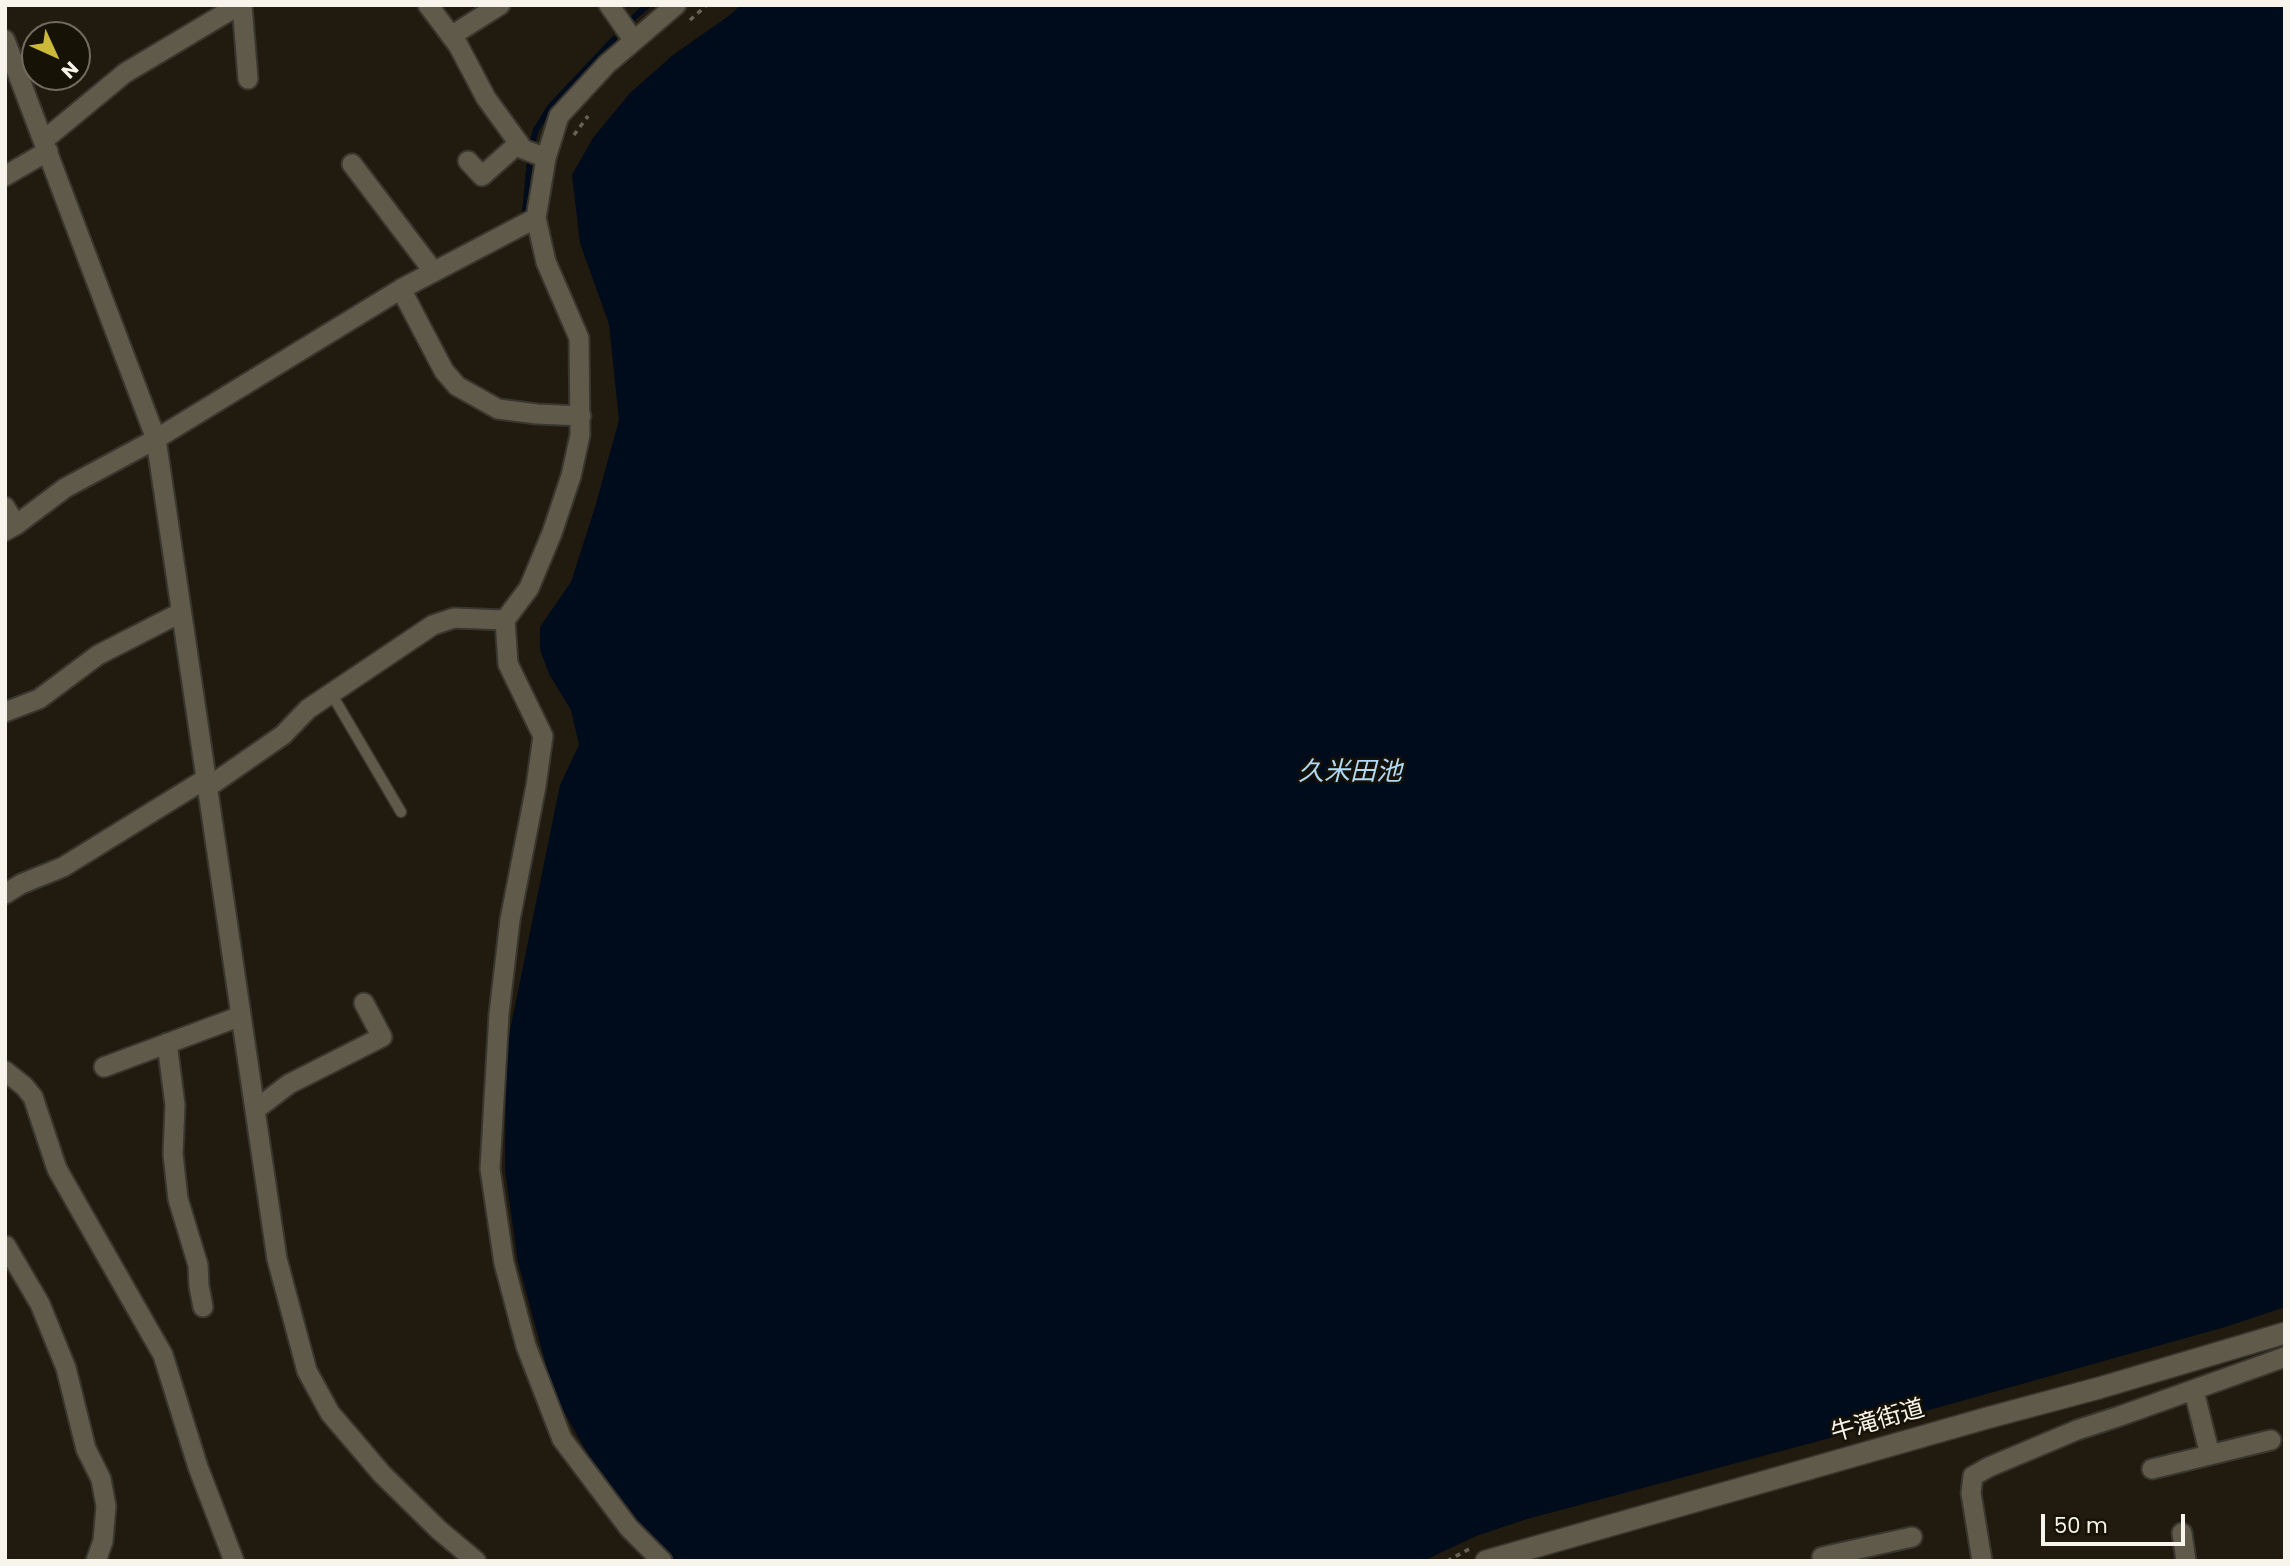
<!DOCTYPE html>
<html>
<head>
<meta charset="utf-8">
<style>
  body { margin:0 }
  #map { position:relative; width:2290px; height:1566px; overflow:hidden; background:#201b0e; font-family:Poppins,sans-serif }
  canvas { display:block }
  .frame { position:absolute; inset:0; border:7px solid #f7f4eb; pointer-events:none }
  .north { position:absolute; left:21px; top:21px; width:70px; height:70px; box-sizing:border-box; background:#171206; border:2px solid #716c62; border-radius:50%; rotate:135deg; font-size:19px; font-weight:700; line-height:28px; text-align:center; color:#f7f4eb }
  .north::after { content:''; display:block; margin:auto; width:24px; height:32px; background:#ccb939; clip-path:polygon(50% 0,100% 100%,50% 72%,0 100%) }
  .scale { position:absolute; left:2041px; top:1514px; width:144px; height:32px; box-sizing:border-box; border:4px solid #f7f4eb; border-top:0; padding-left:9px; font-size:21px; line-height:24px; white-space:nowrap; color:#f7f4eb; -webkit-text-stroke:5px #171206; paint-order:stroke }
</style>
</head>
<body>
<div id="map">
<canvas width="2290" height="1566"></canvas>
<div class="frame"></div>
<div class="north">N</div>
<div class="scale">50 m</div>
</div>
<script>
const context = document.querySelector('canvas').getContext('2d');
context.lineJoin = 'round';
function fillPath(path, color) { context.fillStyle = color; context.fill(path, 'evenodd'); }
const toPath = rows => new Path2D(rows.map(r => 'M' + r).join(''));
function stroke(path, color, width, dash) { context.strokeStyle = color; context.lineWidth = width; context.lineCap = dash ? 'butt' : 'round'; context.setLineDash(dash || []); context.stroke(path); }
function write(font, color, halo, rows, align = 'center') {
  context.font = font + ' Poppins,"Noto Sans JP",sans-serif'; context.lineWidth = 5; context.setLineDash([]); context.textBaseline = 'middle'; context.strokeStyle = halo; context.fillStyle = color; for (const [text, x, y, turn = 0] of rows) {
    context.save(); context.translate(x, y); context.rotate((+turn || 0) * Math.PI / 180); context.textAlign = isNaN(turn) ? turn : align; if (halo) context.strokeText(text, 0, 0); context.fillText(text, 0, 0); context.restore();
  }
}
fillPath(toPath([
  [741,5,2285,5,2285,1307,2225,1327,1815,1442,1527,1519,1476,1536,1423,1561,676,1561,645,1532,598,1472,554,1394,518,1262,505,1170,506,1050,560,785,579,745,571,710,549,674,540,649,540,627,571,582,596,504,619,420,609,324,580,243,572,175,593,138,630,93,673,55,730,15]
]), '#000b1b');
stroke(toPath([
  [633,18,648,5],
  [531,147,536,130,550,107,614,39],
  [525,213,530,160]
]), '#000b1b', 6);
const service = toPath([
  [331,693,401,812]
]);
const minor = toPath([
  [242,5,248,79],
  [428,5,458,45,486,98,523,149,546,158],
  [609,5,634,41],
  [451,36,500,5],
  [5,40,156,439,277,1259,307,1371,330,1413,382,1474,439,1530,476,1561],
  [44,140,125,73,239,5],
  [468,161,482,176,519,143],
  [352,164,434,272],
  [5,176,48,151],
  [401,289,444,371,457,386,498,409,537,414,581,416],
  [5,507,16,525],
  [5,531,16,525,65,488,156,439,401,289,536,218],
  [5,712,39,699,98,655,180,613],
  [208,787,283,735,308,709,433,625,454,618,505,620],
  [5,894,21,884,63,867,207,778],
  [167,1043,175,1105,173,1154,178,1199,198,1265,199,1286,203,1307],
  [104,1067,241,1016],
  [5,1071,24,1086,33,1097,57,1169,163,1355,198,1467,234,1561],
  [255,1110,289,1084,382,1037,364,1003],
  [6,1246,40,1304,66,1368,86,1449,101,1479,106,1506,103,1541,96,1561],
  [2194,1391,2210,1455],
  [2152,1469,2271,1440],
  [2182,1533,2186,1561],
  [1822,1557,1912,1537],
  [662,1561,629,1528,562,1439,526,1346,504,1263,490,1169,499,1014,510,920,536,786,543,736,508,664,505,620,529,588,552,533,571,476,580,435,579,338,546,262,536,218,546,158,559,116,607,64,676,5],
  [1982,1561,1971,1493,1973,1476,1989,1467,2077,1430,2120,1416,2285,1357]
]);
const tertiary = toPath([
  [1486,1561,1987,1418,2099,1388,2285,1333]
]);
stroke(service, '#39362f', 13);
stroke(minor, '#39362f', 23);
stroke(tertiary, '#39362f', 24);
stroke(toPath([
  [690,20,707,5],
  [574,135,588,116],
  [1447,1561,1471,1548]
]), '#676357', 3.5, [5, 5]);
stroke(service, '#605a4b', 10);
stroke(minor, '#605a4b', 19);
stroke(tertiary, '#605a4b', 21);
write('24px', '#f7f4eb', '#171206', [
  ["牛滝街道",1878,1422,-16]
]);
write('italic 26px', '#afd9f7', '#171206', [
  ["久米田池",1350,773]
]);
</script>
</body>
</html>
